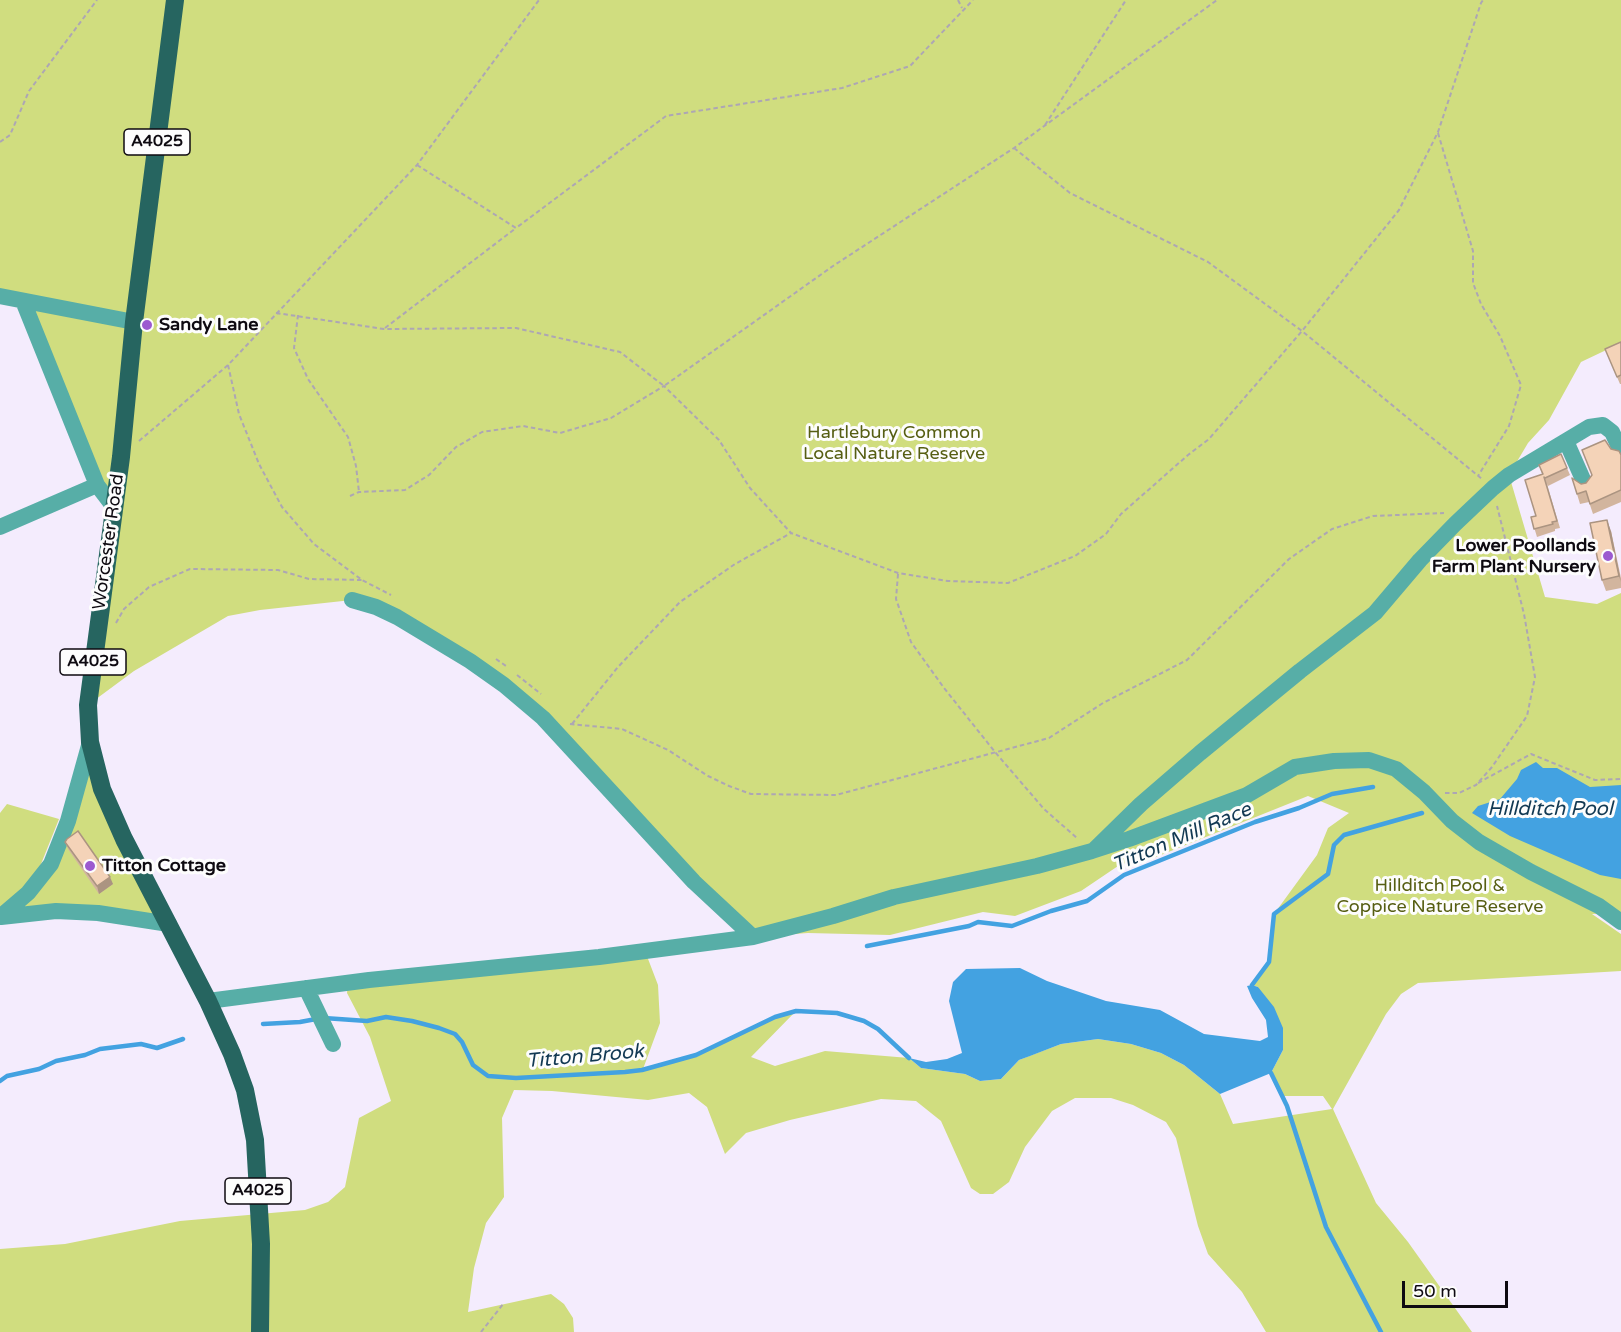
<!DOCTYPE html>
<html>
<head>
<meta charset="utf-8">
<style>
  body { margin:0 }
  #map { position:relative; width:1621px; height:1332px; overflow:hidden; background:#f4ecfd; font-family:"Varela Round",sans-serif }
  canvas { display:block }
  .scale { position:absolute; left:1402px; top:1281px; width:106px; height:27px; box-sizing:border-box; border:3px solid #0e0a11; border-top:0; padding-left:8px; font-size:18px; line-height:21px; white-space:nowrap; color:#0e0a11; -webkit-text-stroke:4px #fdfdfd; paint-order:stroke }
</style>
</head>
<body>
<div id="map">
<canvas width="1621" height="1332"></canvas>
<div class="scale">50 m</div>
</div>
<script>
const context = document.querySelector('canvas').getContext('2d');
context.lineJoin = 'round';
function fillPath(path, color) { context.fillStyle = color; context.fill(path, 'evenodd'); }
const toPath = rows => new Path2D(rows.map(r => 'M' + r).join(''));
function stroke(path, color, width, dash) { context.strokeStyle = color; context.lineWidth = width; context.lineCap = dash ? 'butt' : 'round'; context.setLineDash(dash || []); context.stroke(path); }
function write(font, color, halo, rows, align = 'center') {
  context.font = font + ' "Varela Round",sans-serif'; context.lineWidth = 6; context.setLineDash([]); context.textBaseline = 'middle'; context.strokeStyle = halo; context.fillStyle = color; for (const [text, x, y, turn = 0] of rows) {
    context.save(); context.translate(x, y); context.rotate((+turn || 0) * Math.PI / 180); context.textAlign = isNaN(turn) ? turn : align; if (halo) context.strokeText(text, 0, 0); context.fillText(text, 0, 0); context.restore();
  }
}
fillPath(toPath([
  [0,0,1621,0,1621,343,1581,362,1549,420,1528,443,1509,475,1545,597,1597,604,1621,593,1621,913,1592,914,1621,934,1621,971,1418,983,1401,994,1386,1014,1333,1109,1376,1203,1408,1242,1472,1332,1266,1332,1242,1292,1208,1254,1198,1226,1176,1138,1166,1122,1133,1105,1111,1098,1075,1098,1052,1111,1025,1147,1009,1182,993,1194,980,1194,971,1188,941,1121,916,1101,881,1099,790,1120,746,1133,725,1154,707,1107,689,1093,648,1100,552,1091,514,1090,502,1118,504,1197,486,1223,474,1268,468,1312,551,1294,564,1304,573,1318,574,1332,0,1332,0,1249,65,1244,180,1221,305,1210,328,1202,345,1187,359,1118,391,1101,370,1037,347,993,348,982,645,951,658,985,660,1023,643,1069,696,1055,775,1017,796,1011,751,1057,775,1066,825,1051,909,1058,921,1068,965,1074,980,1081,1001,1079,1019,1060,1061,1044,1098,1039,1131,1044,1161,1053,1184,1065,1220,1094,1233,1124,1332,1109,1323,1096,1281,1096,1271,1073,1283,1050,1258,987,1252,985,1269,961,1274,914,1317,855,1328,828,1349,813,1308,796,1151,859,1121,864,1081,891,1015,916,983,912,890,935,808,933,753,937,504,685,352,600,260,610,228,616,134,671,88,705,113,506,24,301,0,290],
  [90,742,169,924,141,919,1,917,51,864],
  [7,804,59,819,41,864,28,886,0,909,0,813]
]), '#d0dd7f');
fillPath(toPath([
  [1536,762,1543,768,1557,768,1590,787,1621,785,1621,879,1600,875,1510,836,1472,813,1478,806,1500,799,1517,779,1521,770],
  [1020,968,1047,981,1106,1001,1160,1010,1204,1034,1260,1041,1268,1037,1266,1020,1252,998,1247,986,1252,985,1258,987,1274,1007,1283,1028,1283,1050,1271,1073,1220,1094,1184,1065,1161,1053,1131,1044,1098,1039,1061,1044,1030,1056,1019,1060,1001,1079,980,1081,965,1074,921,1068,909,1058,926,1062,947,1059,962,1053,949,1001,953,982,966,969]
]), '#43a2e1');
stroke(toPath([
  [867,946,969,926,978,922,1012,926,1051,911,1087,901,1124,875,1255,822,1299,808,1332,794,1373,787],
  [1252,985,1269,962,1274,914,1328,874,1334,845,1344,835,1422,813],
  [324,1018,367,1021,386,1017,412,1021,439,1028,455,1034,462,1042,473,1065,488,1076,516,1078,625,1072,642,1070,696,1055,775,1017,796,1011,837,1013,864,1021,878,1029,909,1058],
  [263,1024,300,1022,316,1019],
  [1271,1073,1287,1106,1326,1227,1381,1332],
  [0,1081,7,1076,39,1069,56,1061,85,1055,100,1049,141,1044,157,1048,183,1039]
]), '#43a2e1', 4.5);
stroke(toPath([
  [958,0,962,8],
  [1045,125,1126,0],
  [1438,133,1473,251,1473,283,1481,304,1500,336,1521,385,1509,426,1478,476],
  [0,142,10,135,29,91,97,0],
  [1014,148,1070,193,1208,262,1302,331,1482,479],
  [417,165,516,228,666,116,842,88,910,66,973,0],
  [276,313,384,329,516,328,620,352,664,386,833,266,1014,148,1217,0],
  [298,315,294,348,308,379,348,437,356,466,359,492],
  [385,328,516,228],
  [228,365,239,414,259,464,282,507,314,544,362,580,391,595],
  [139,441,228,365,417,165,539,0],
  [350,496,359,492,405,490,429,475,456,447,482,432,523,426,560,433,611,418,664,386,719,440,750,488,791,533,898,573,948,581,1008,583,1075,556,1106,534,1121,514,1188,455,1209,439,1302,331,1399,210,1438,132,1481,3,1483,0],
  [898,574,896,599,911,642,944,688,995,752,1044,809,1078,839],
  [116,623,124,609,149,587,190,569,278,570,309,579,362,580],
  [496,659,506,666],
  [517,675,541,694],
  [570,724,622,729,668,750,708,776,729,786,751,794,836,795,1049,738,1103,703,1187,660,1289,559,1332,529,1373,516,1444,513],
  [572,724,618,667,680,602,735,564,791,533],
  [1478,783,1531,754,1595,780,1621,779],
  [1445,793,1459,793,1476,785,1492,767,1527,716,1535,677,1524,614,1497,506],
  [481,1332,504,1303]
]), '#ada6b4', 2, [4.5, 3]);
stroke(toPath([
  [0,296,134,322],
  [23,301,97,485,113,506],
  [1566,441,1585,484],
  [0,527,97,485],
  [352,600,376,607,397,617,470,661,504,685,543,718,694,882,753,937],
  [1095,849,1141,804,1200,753,1300,671,1375,613,1420,560,1455,524,1493,488,1509,475,1589,427,1603,425,1612,432,1621,451],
  [0,917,28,893,51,864,68,821,90,742],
  [1,917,56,911,98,913,169,924],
  [306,988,333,1044],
  [208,1001,369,980,599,957,753,937,833,916,894,897,1037,866,1092,851,1129,839,1247,795,1295,767,1334,761,1369,760,1396,769,1424,792,1452,821,1479,842,1531,872,1599,906,1621,922]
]), '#57aea7', 16);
stroke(toPath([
  [175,0,134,322,121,457,88,705,90,742,102,789,124,839,208,1001,232,1054,245,1090,255,1140,261,1244,260,1332]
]), '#266560', 18);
fillPath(toPath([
  [1621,342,1621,384,1620,384,1605,349],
  [1611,449,1621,455,1621,502,1593,514,1589,502,1580,504,1577,494,1581,484,1586,483],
  [1539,465,1567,468,1570,475,1548,486,1547,484,1560,528,1555,529,1555,531,1537,537,1531,517,1536,516,1542,474],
  [1611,531,1621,578,1621,588,1606,591,1602,580],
  [65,842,113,884,99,894,68,849]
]), '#d2b59e');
fillPath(toPath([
  [1607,520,1611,531,1621,582,1619,576],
  [110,877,113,884,99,894,97,886]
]), '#ab9481');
const building = toPath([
  [1621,342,1621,375,1617,377,1605,349,1621,342],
  [1605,440,1611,449,1619,451,1621,455,1621,490,1590,504,1586,491,1577,494,1572,478,1581,484,1586,483,1592,475,1582,450,1605,440],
  [1561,454,1567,468,1545,478,1544,477,1557,521,1552,522,1553,524,1534,529,1531,517,1536,516,1525,480,1543,474,1539,465,1561,454],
  [1607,520,1619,576,1602,580,1590,523,1607,520],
  [78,831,110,877,97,886,65,842,67,839,78,831]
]);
fillPath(building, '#f4d3b8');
stroke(building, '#ab9481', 1.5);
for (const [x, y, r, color] of [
  [147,325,6,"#9c5ad0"],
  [1608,556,6,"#9c5ad0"],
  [90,866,6,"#9c5ad0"]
]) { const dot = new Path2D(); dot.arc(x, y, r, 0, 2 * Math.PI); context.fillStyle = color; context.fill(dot); stroke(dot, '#fdfdfd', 2); }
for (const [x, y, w] of [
  [157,142,66],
  [93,662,66],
  [258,1191,66]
]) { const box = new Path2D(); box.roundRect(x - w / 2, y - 13, w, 26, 4.5); context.fillStyle = '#fdfdfd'; context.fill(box); stroke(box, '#0e0a11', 1.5); }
write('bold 16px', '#0e0a11', null, [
  ["A4025",157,142],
  ["A4025",93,662],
  ["A4025",258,1191]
]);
write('bold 18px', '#0e0a11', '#fdfdfd', [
  ["Sandy Lane",159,325],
  ["Lower Poollands",1596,546,"right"],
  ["Farm Plant Nursery",1596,567,"right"],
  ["Titton Cottage",102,866]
], 'left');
write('18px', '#565e12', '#fdfdfd', [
  ["Hartlebury Common",894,433],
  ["Local Nature Reserve",894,454],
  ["Hillditch Pool &",1440,886],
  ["Coppice Nature Reserve",1440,907]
]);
write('18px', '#0e0a11', '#fdfdfd', [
  ["Worcester Road",109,542,-82]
]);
write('italic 20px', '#123953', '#fdfdfd', [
  ["Hillditch Pool",1550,810],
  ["Titton Mill Race",1182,838,-23],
  ["Titton Brook",585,1057,-5]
]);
</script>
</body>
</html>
